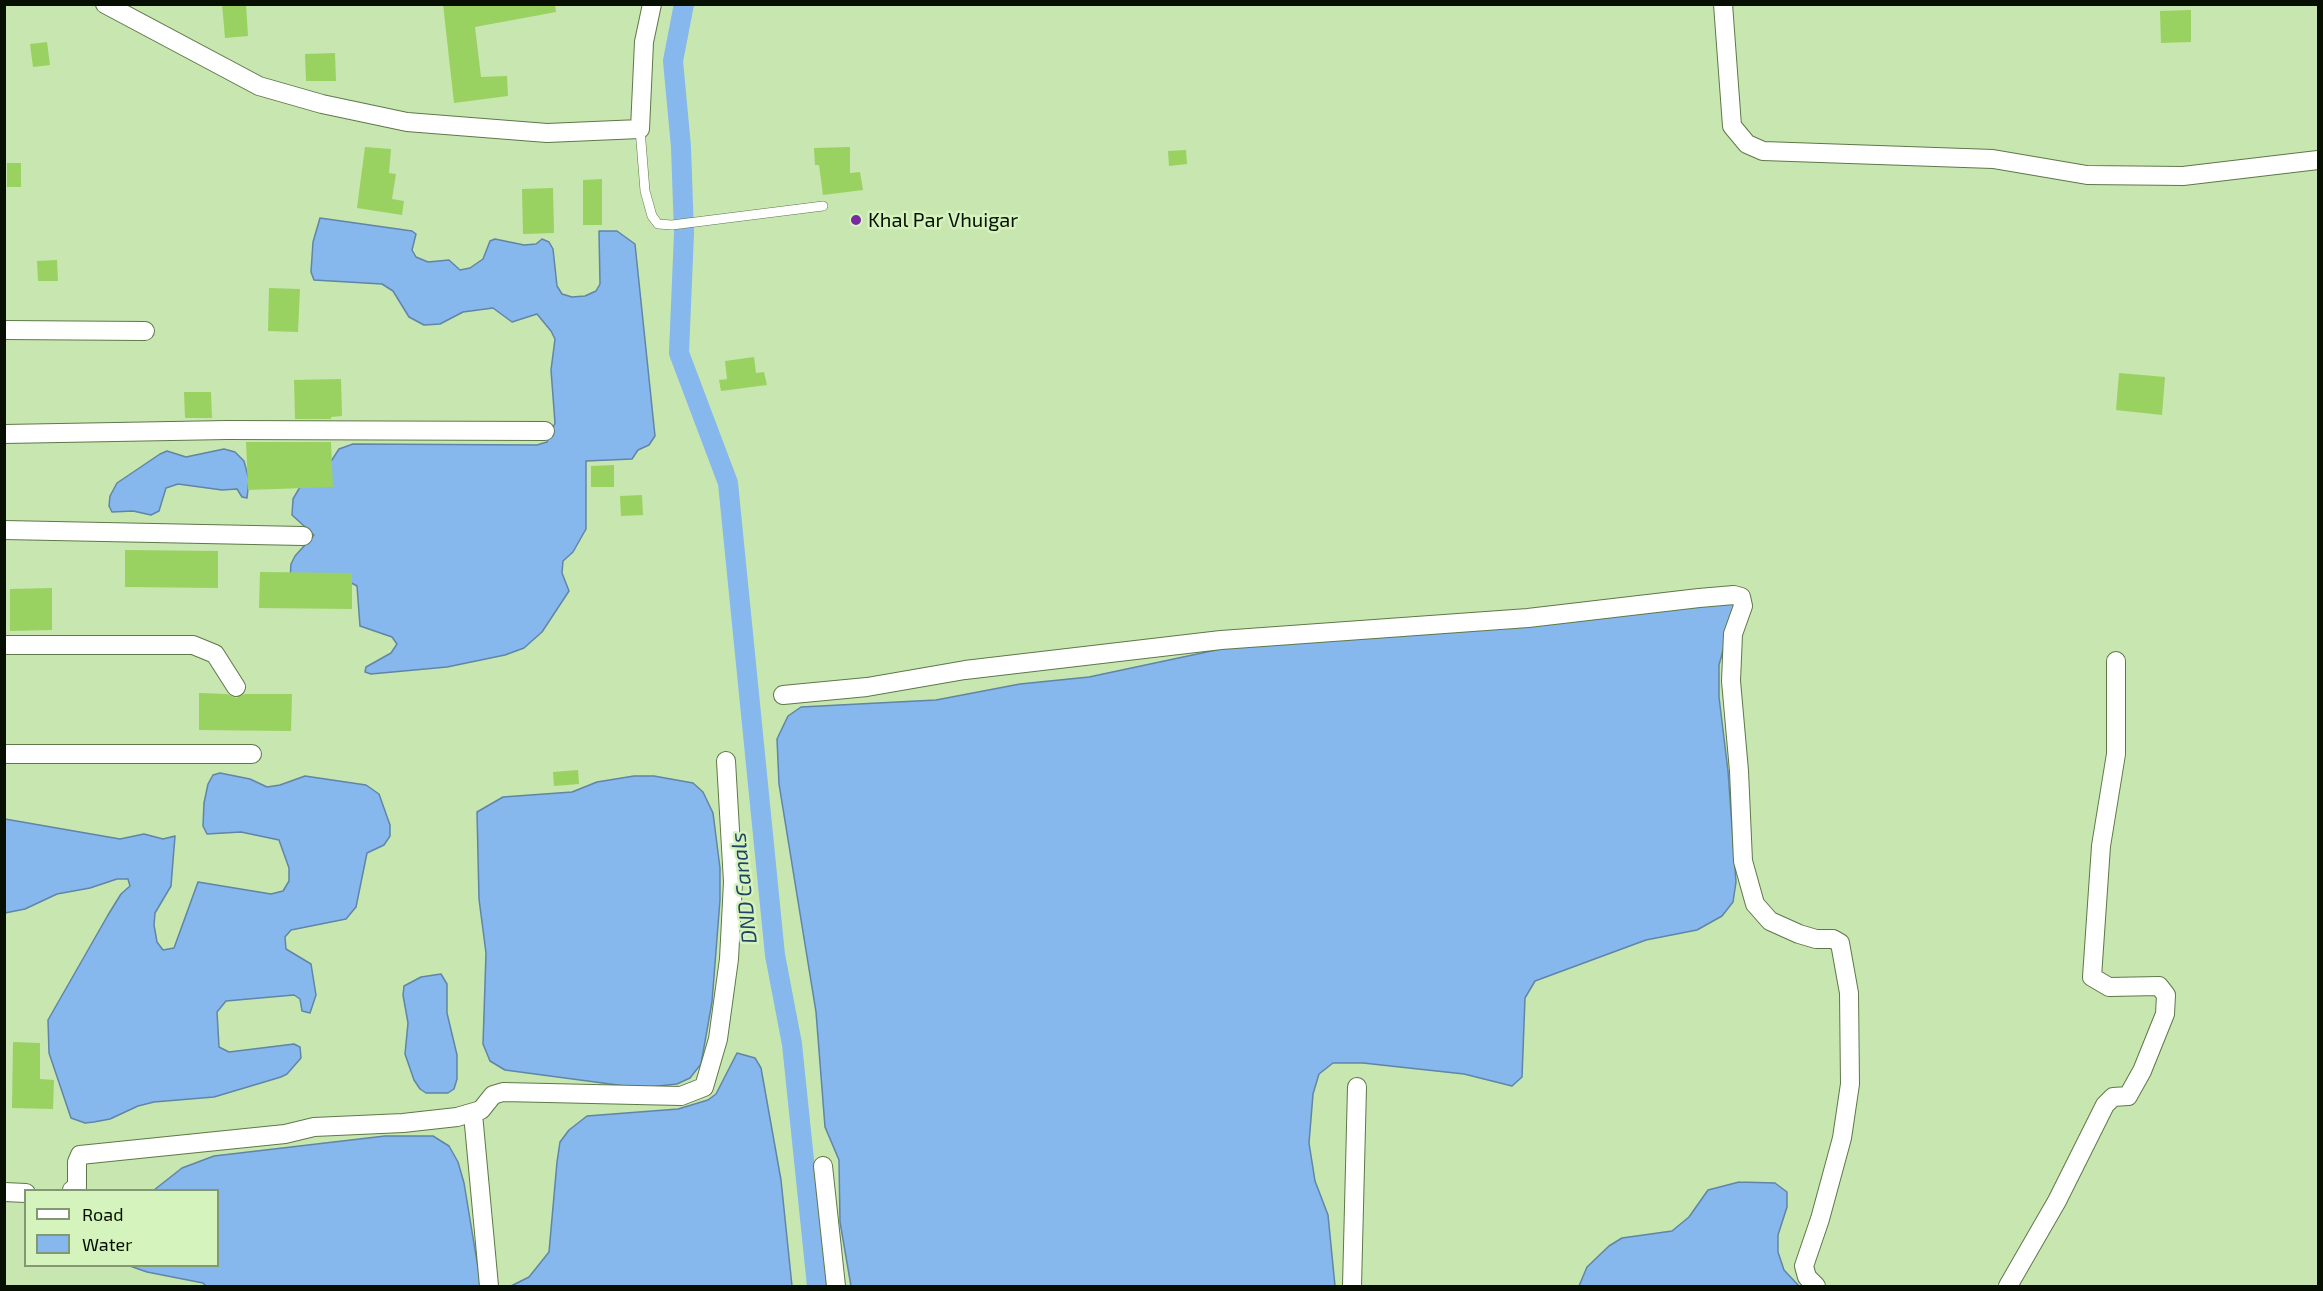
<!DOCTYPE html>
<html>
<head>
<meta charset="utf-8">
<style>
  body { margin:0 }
  #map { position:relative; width:2323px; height:1291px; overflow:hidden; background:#c8e6b0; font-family:"Exo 2",sans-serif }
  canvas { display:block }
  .frame { position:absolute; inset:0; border:6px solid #060f01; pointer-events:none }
  .legend { position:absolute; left:24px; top:1189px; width:195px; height:78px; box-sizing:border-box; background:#d5f3bd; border:2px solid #829872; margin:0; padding:8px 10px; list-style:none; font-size:18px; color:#060f01 }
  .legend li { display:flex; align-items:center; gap:12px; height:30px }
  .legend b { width:30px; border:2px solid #829872 }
</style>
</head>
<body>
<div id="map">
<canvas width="2323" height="1291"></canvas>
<div class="frame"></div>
<ul class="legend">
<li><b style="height:8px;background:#fff"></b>Road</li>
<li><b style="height:16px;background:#86b7ed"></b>Water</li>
</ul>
</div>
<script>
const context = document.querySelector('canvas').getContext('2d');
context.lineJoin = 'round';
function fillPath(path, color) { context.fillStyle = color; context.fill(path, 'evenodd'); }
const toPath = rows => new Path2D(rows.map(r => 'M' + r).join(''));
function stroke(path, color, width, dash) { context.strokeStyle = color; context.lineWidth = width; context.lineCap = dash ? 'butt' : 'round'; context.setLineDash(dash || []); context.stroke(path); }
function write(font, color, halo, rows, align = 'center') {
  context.font = font + ' "Exo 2",sans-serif'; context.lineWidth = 5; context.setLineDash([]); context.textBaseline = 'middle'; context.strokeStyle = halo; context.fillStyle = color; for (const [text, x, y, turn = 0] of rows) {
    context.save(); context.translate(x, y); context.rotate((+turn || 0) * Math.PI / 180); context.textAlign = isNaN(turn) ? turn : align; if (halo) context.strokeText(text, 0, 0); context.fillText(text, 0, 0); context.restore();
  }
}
const water = toPath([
  [320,218,412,231,416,234,412,250,416,257,428,262,449,260,460,270,470,268,483,259,490,241,495,239,524,245,536,244,542,239,549,242,553,249,557,286,562,294,572,297,585,296,596,291,600,284,599,231,617,231,635,244,655,436,649,445,638,450,632,459,586,461,586,529,573,552,563,561,562,573,569,591,542,632,524,648,505,655,447,667,371,674,365,672,366,667,391,653,397,644,392,637,360,626,357,586,346,580,290,579,291,564,295,556,314,535,292,515,293,499,300,487,328,466,339,449,353,444,537,445,547,442,555,423,551,370,555,339,551,331,537,314,512,322,493,308,463,312,440,324,424,325,409,317,393,291,382,284,314,280,311,272,313,242,320,218],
  [224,449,235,452,244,461,249,480,247,498,242,497,237,489,222,490,178,484,166,488,159,511,151,515,133,511,112,512,109,506,110,496,117,483,160,454,167,451,186,457,224,449],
  [1736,603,1719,665,1719,697,1728,771,1736,882,1733,902,1722,916,1697,930,1646,940,1535,981,1525,998,1522,1077,1512,1086,1464,1074,1363,1063,1333,1063,1319,1074,1313,1094,1309,1143,1315,1181,1328,1215,1335,1286,851,1286,840,1222,839,1160,825,1127,816,1012,779,784,777,739,788,716,801,707,936,700,1020,684,1089,677,1249,643,1736,603],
  [220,773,250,779,267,787,280,785,305,776,366,785,379,794,390,825,390,836,384,845,367,853,356,907,346,919,291,930,285,937,286,949,311,964,316,995,310,1013,302,1011,300,999,294,995,226,1001,217,1012,219,1047,229,1052,294,1044,300,1047,301,1058,287,1074,281,1077,214,1097,154,1102,138,1106,110,1119,94,1122,85,1123,71,1118,49,1053,48,1020,108,915,121,894,130,886,128,879,117,879,90,888,57,894,25,909,5,913,5,819,120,839,144,834,163,839,175,836,171,886,155,913,154,925,157,942,163,950,174,948,198,882,271,894,283,891,289,881,289,868,279,840,241,832,207,834,203,826,204,803,208,784,213,775,220,773],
  [634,776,654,776,693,783,703,792,713,813,720,868,720,900,712,1002,701,1064,690,1078,677,1084,640,1088,505,1070,490,1061,483,1044,486,953,479,899,477,812,503,797,572,792,597,782,634,776],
  [441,974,447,984,447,1013,457,1055,457,1079,454,1089,448,1093,426,1093,420,1089,414,1080,405,1054,408,1023,403,995,404,986,421,977,441,974],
  [737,1053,755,1058,761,1068,781,1180,792,1286,511,1286,529,1277,549,1252,557,1162,560,1142,569,1130,587,1116,678,1109,708,1100,716,1094,737,1053],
  [385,1136,433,1136,449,1146,458,1162,464,1183,481,1286,206,1286,203,1283,147,1272,130,1266,218,1266,218,1190,154,1190,182,1168,214,1156,385,1136],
  [1739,1182,1775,1183,1787,1192,1787,1207,1778,1235,1778,1252,1784,1270,1799,1286,1579,1286,1587,1267,1609,1246,1622,1238,1672,1231,1689,1217,1708,1190,1739,1182]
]);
fillPath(water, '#86b7ed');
stroke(water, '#6085a6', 1.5);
stroke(toPath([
  [684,4,673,61,681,147,684,233,679,353,728,483,775,955,792,1044,817,1286]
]), '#86b7ed', 20);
fillPath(toPath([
  [222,4,246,4,248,36,225,38],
  [443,4,555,4,556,12,475,27,481,77,507,76,508,96,454,103],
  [2191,10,2191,42,2161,43,2160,11],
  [47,42,50,65,33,67,30,44],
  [335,53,336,81,306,81,305,54],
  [365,147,391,149,389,173,396,174,392,199,404,201,402,215,357,208],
  [850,147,850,173,860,172,863,190,823,195,819,165,815,165,814,148],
  [1186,150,1187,164,1169,166,1168,151],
  [7,163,21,163,21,187,7,187],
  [602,179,602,225,583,225,583,180],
  [553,188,554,233,523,234,522,189],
  [57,260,58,281,38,281,37,261],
  [269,288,300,289,298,332,268,331],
  [754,357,756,373,764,372,767,385,721,391,719,380,727,379,725,361],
  [2119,373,2165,377,2162,415,2116,410],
  [341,379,342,416,331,417,331,419,295,419,294,380],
  [184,392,211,392,212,418,185,418],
  [246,442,331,442,333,487,248,490],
  [614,465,614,487,591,487,591,466],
  [642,495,643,515,621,516,620,496],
  [125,550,218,551,218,588,125,587],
  [260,572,352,573,352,609,259,608],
  [52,588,52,630,10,631,10,589],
  [199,693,227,694,236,698,245,694,292,694,291,731,199,730],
  [578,770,579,784,554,786,553,772],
  [13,1042,40,1043,40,1079,54,1080,53,1109,12,1108]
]), '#99d261');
const lane = toPath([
  [640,129,645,191,652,216,658,224,672,225,823,206]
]);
const street = toPath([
  [105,4,259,86,322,104,407,122,547,133,640,129,644,42,652,4],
  [1723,4,1732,126,1747,144,1763,151,1993,159,2087,175,2183,176,2318,160],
  [4,330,145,331],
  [4,434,227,430,545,431],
  [4,530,303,536],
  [4,645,193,645,215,654,236,687],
  [783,695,867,687,965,670,1221,640,1528,618,1699,598,1734,595,1741,597,1743,606,1733,634,1731,681,1739,771,1743,861,1755,904,1770,921,1799,934,1816,939,1833,939,1840,943,1849,993,1850,1084,1842,1138,1820,1219,1804,1266,1807,1277,1816,1286],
  [4,754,252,754],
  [473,1114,489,1286],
  [823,1166,836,1286],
  [72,1190,77,1187,77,1162,80,1155,285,1134,314,1127,403,1123,457,1117,481,1110,493,1095,503,1092,681,1096,704,1087,718,1039,729,959,733,882,726,761],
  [4,1192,26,1193],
  [1352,1286,1357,1087],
  [2008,1286,2057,1201,2105,1105,2113,1097,2128,1096,2142,1071,2165,1014,2166,995,2159,986,2109,987,2092,977,2101,846,2116,754,2116,661]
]);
stroke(lane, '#5e7847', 10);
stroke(street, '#5e7847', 20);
stroke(lane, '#fff', 9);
stroke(street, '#fff', 18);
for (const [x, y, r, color] of [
  [856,220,6,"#772b9e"]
]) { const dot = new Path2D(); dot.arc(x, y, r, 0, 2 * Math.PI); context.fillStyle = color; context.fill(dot); stroke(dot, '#d5f3bd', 2); }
write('20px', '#060f01', '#d5f3bd', [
  ["Khal Par Vhuigar",868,220]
], 'left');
write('italic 21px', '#1f4266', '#d5f3bd', [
  ["DND Canals",744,888,-96]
]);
</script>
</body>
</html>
